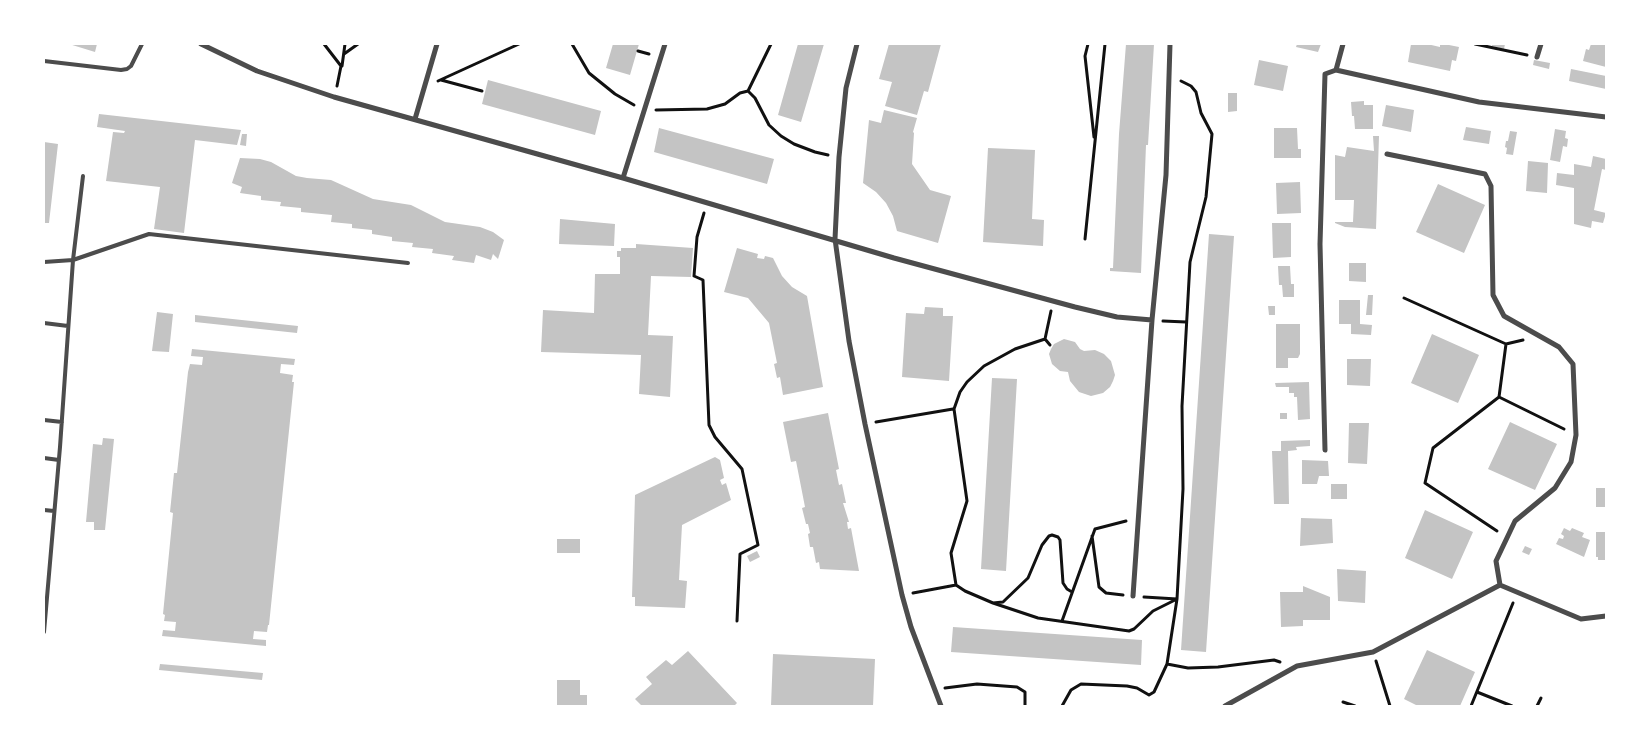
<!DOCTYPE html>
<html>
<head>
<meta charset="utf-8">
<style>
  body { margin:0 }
  #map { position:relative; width:1650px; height:750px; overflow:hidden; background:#fff; font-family:"Golos Text",sans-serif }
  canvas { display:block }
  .frame { position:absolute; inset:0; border:45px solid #fff; pointer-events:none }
</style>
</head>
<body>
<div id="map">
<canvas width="1650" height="750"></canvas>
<div class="frame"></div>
</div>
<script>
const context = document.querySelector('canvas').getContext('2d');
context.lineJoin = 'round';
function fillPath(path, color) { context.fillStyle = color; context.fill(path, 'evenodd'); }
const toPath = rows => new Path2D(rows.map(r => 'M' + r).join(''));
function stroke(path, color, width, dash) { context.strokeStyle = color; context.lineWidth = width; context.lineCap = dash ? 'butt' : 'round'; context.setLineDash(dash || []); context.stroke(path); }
fillPath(toPath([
  [69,44,97,44,95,52],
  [613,44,639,44,630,75,606,68],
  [798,44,824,44,801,122,778,115],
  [889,44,941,44,928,92,924,91,917,115,885,106,892,82,879,79],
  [1126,44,1154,44,1148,145,1146,145,1141,273,1110,271,1110,268,1113,268,1119,134],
  [1297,44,1321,44,1318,52,1296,47],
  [1411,44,1427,44,1440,47,1440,44,1444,44,1459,47,1456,61,1452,60,1450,71,1408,62],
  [1492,44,1505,44,1504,49,1492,46],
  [1591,44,1606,44,1606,67,1583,61,1586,49,1589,50],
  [1259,60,1288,66,1283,91,1254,85],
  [1534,60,1550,63,1549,69,1533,65],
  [1571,69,1606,76,1606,89,1569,81],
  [488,80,601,111,595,135,482,104],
  [1228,93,1237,93,1237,111,1228,112],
  [1364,101,1364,105,1373,105,1373,129,1355,129,1354,116,1352,116,1351,102],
  [1386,105,1414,110,1411,132,1382,126],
  [884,110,917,118,913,132,914,133,912,164,930,190,951,196,938,243,897,231,893,216,886,203,876,192,863,183,869,120,881,123],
  [99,114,241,130,237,145,195,140,184,233,154,229,160,187,106,181,113,132,124,133,125,131,97,127],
  [1466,127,1491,131,1489,144,1463,140],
  [659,128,774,159,767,184,654,152],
  [1274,128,1297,128,1298,149,1301,149,1301,158,1274,158],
  [1555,129,1566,131,1565,138,1568,139,1567,147,1563,146,1560,162,1550,160],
  [1510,131,1517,132,1513,155,1506,154,1507,148,1505,147,1506,141,1508,141],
  [242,134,247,134,246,146,240,145],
  [1373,136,1379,136,1376,229,1345,227,1335,223,1335,222,1353,222,1354,200,1335,200,1335,155,1345,157,1347,147,1374,151],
  [44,142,58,144,49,223,44,223],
  [988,148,1035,150,1032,219,1044,220,1043,246,983,242],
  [1593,156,1606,159,1606,170,1602,169,1594,210,1606,213,1603,223,1592,221,1591,228,1574,224,1574,188,1556,185,1557,173,1574,175,1574,164,1591,167],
  [240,158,260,159,271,162,296,176,307,178,331,180,373,199,411,205,445,222,480,227,493,232,504,240,498,259,493,254,491,260,476,255,474,263,452,260,454,256,432,253,433,249,412,247,413,243,392,241,392,237,372,234,372,230,352,228,352,224,331,222,332,215,301,212,301,208,280,206,281,202,261,200,261,196,240,193,242,187,232,183],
  [1528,161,1548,163,1547,193,1526,191],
  [1300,182,1301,213,1277,214,1276,183],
  [1438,184,1485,205,1464,253,1416,232],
  [560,219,615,224,614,246,559,244],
  [1272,223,1291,223,1291,257,1273,258],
  [1209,234,1234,236,1206,652,1181,650],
  [636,244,693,248,691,277,651,276,648,335,673,336,670,397,639,394,641,355,541,352,543,310,594,313,595,274,620,274,620,257,617,257,617,251,621,251,621,248,636,248],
  [737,248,758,254,757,258,764,259,765,256,773,258,782,276,792,287,807,296,823,387,783,395,780,377,777,378,774,364,777,363,769,323,748,298,724,292],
  [1349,263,1366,263,1366,282,1349,281],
  [1278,266,1290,266,1291,284,1294,284,1294,297,1283,297,1282,285,1279,285],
  [1368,295,1373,295,1372,315,1366,315],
  [1339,300,1360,300,1360,324,1372,325,1371,335,1351,334,1351,324,1339,324],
  [1268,306,1275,306,1275,315,1269,315],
  [925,307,943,308,943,316,953,316,949,381,902,377,906,313,924,314],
  [157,312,173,314,169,352,152,351],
  [195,315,298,326,297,333,195,322],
  [1276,324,1300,324,1300,354,1298,358,1288,358,1288,368,1276,368],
  [1432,334,1479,355,1458,403,1411,383],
  [1064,339,1075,342,1080,349,1084,351,1095,350,1104,354,1111,361,1115,375,1113,381,1110,387,1103,393,1091,396,1079,392,1070,381,1068,372,1060,371,1052,364,1049,354,1051,349,1054,344],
  [192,349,295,359,294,365,281,364,280,373,293,375,292,382,294,382,269,625,268,625,267,632,254,631,253,639,266,640,266,646,162,636,163,630,175,631,176,622,164,621,165,615,163,614,173,513,170,512,174,473,177,473,188,372,190,364,202,365,203,357,191,356],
  [1347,359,1371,359,1370,386,1347,385],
  [992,378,1017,379,1006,571,981,569],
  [1309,382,1310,419,1298,420,1297,397,1294,397,1294,393,1289,393,1289,387,1276,387,1275,383],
  [828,413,839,469,836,470,839,485,842,484,846,503,843,503,849,522,847,522,848,529,851,528,859,571,820,569,819,562,816,563,813,547,810,547,808,534,810,533,808,524,806,524,802,508,805,507,796,461,791,462,783,422],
  [1280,413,1287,413,1287,419,1280,419],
  [1510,422,1557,444,1535,490,1488,469],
  [1349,423,1369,423,1367,464,1348,463],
  [103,438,114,439,105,530,94,530,94,522,86,522,93,444,102,445],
  [1310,440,1310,446,1296,447,1297,450,1288,451,1289,504,1274,504,1272,451,1281,451,1281,441],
  [715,457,720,460,724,478,720,480,722,485,726,483,731,500,682,525,679,580,687,581,685,608,635,606,635,597,632,597,635,495],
  [1302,460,1328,461,1329,476,1319,476,1317,484,1302,484],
  [1331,484,1347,484,1347,499,1331,499],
  [1596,488,1605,488,1605,507,1596,507],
  [1425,510,1473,532,1452,579,1405,558],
  [1301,518,1332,519,1333,543,1300,546],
  [1564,528,1570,531,1572,528,1584,533,1582,537,1590,540,1584,557,1556,544,1559,538,1563,539,1564,536,1561,534],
  [1596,532,1606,532,1606,560,1598,560,1598,557,1596,557],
  [557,539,580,539,580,553,557,553],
  [1525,546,1532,549,1529,555,1522,552],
  [757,551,760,557,750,562,747,556],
  [1337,569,1366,571,1365,603,1338,601],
  [1303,586,1330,597,1330,620,1303,620,1303,626,1281,627,1280,592,1303,592],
  [953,627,1142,640,1141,665,951,652],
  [1427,650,1475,672,1460,706,1418,706,1404,699],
  [688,651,737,703,734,706,642,706,635,699,652,684,646,677,666,660,672,665],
  [773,654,875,659,873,706,771,706],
  [160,664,263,673,262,680,159,670],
  [557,680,580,680,580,695,587,695,587,706,557,706]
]), '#c4c4c4');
stroke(toPath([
  [324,44,341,66,337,86],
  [572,44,589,73,615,94,634,105],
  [1088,44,1085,56,1094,137],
  [1475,44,1527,55],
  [638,51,649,54],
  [344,54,358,44],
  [342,66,345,44],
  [441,80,482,91],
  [438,81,519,44],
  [748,91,755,98,769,125,781,136,794,144,815,152,828,155],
  [656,110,707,109,725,104,740,93,748,91,771,44],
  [704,213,697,237,694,276,703,280,709,425,715,437,742,469,758,545,740,554,737,621],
  [1085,239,1105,44],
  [1404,298,1506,344,1523,340],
  [1163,321,1186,322],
  [1045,339,1050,345],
  [1499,397,1506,344],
  [876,422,953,409],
  [1497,531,1425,483,1433,448,1499,397,1564,429],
  [1092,536,1099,587,1106,593,1123,595],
  [956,585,965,591,993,603,1003,602,1028,578,1042,545,1049,536,1052,535,1058,537,1060,540,1063,583,1067,589,1072,592],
  [913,593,956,585,951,553,967,501,954,409,960,392,967,382,984,366,1015,349,1045,339,1051,311],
  [993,603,1038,618,1129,631,1134,629,1153,611,1177,599,1183,489,1182,406,1190,262,1206,197,1212,134,1201,113,1196,92,1191,86,1181,81],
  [1062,621,1095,529,1126,521],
  [1376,661,1390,706],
  [1167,664,1188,668,1218,667,1274,660,1280,662],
  [945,688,977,684,1017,687,1025,692,1025,706],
  [1477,692,1512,706],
  [1343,702,1355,706],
  [1062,706,1071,690,1081,684,1127,686,1137,688,1149,695,1154,692,1167,664,1177,599,1144,597],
  [1471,706,1513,603],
  [1537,706,1541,698]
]), '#111', 3);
stroke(toPath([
  [44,61,121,70,127,69,131,66,142,44],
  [44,262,73,260,83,176],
  [44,323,68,326],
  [44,420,62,422],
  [44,458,59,460],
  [44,510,54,511],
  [44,632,60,447,73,260,149,234,408,263]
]), '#4c4c4c', 4);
stroke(toPath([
  [201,44,257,71,334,97,623,178,894,258,1075,307,1117,317,1152,320],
  [857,44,846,88,839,157,835,239,849,341,865,424,902,595,911,627,941,706],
  [1537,57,1541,44],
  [1336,70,1343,44],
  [415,119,437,44],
  [1387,154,1485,174,1491,186,1493,295,1504,316,1559,347,1573,364,1576,435,1571,462,1555,488,1515,521,1496,561,1500,585],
  [623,178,665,44],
  [1325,450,1320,244,1325,74,1336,70,1479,102,1606,117],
  [1133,596,1152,320,1166,175,1170,44],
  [1225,706,1297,666,1373,652,1500,585,1581,619,1606,616]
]), '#4c4c4c', 5);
</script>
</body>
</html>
